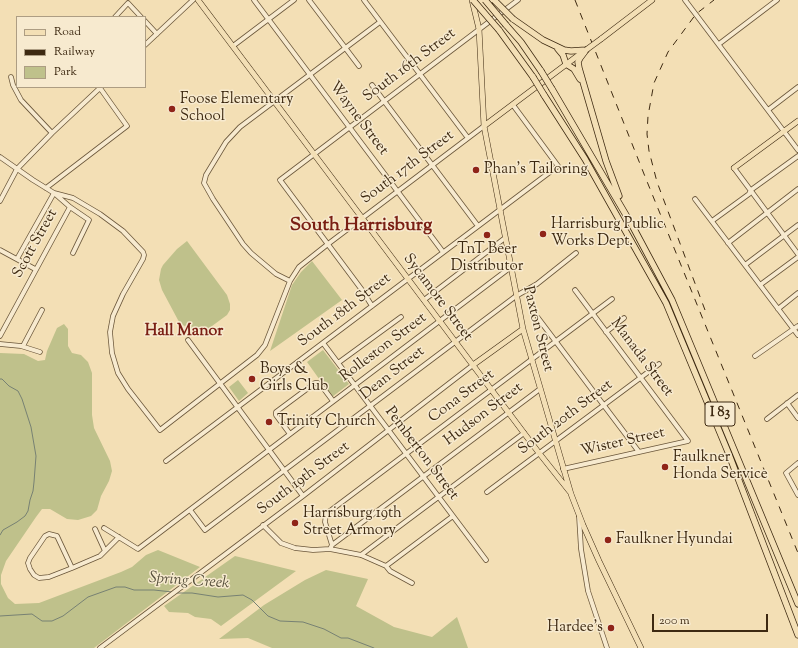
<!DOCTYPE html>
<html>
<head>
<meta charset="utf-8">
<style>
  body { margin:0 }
  #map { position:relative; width:798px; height:648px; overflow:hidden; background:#f3dfb5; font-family:"Sorts Mill Goudy",serif }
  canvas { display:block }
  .legend { position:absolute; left:16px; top:16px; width:130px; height:72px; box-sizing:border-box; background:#f7eacf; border:1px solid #ad9d83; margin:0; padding:5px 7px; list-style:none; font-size:12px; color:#3d2911 }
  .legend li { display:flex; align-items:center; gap:8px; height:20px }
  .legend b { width:20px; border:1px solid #ad9d83 }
  .scale { position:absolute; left:652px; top:614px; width:116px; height:18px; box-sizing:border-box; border:2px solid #3d2911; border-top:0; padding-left:5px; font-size:12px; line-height:14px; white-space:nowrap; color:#3d2911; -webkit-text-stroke:3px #f7eacf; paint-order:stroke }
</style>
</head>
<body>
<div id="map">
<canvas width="798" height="648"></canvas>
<ul class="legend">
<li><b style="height:5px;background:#f3dfb5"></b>Road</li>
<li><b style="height:5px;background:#3d2911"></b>Railway</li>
<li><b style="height:11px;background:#bfc18b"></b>Park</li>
</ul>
<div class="scale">200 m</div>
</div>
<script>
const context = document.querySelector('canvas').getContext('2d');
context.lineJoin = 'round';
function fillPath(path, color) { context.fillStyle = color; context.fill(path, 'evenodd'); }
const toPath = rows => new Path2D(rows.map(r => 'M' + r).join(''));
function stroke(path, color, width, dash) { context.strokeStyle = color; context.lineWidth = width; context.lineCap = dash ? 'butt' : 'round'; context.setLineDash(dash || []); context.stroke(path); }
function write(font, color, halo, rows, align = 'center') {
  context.font = font + ' "Sorts Mill Goudy",serif'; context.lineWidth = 3; context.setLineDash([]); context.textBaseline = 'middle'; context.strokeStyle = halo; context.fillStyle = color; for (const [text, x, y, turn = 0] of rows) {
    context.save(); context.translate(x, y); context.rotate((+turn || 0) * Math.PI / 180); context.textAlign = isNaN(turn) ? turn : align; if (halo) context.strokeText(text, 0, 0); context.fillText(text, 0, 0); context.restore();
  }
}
fillPath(toPath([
  [187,241,227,295,230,304,230,310,227,315,197,337,193,331,189,331,188,328,181,324,178,320,162,290,159,280,161,269,163,265,177,249],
  [312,261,342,300,270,351,292,285,301,272],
  [64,324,68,329,68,346,72,353,81,355,88,362,92,373,92,415,94,428,110,461,112,471,109,481,101,496,97,510,91,516,78,520,67,519,50,509,42,509,36,517,6,561,1,575,1,584,8,598,15,604,39,603,121,572,132,567,146,555,158,550,200,567,94,648,0,648,0,353,24,354,38,361,45,360,47,351,57,328],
  [323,350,349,384,332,397,307,362],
  [238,380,248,393,239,401,229,387],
  [235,556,296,571,221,626,211,619,195,617,188,613,169,612,164,606],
  [326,570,368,579,356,606,394,627,432,637,457,617,468,648,272,648,248,638,219,639,264,605,305,580]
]), '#bfc18b');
stroke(toPath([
  [0,379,2,379,9,386,18,391,22,399,31,427,36,456,34,482,33,491,30,500,28,511,25,516,17,522,3,530,0,535],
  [177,593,192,593,218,597,243,595,252,600,268,616,280,621,303,622,324,629,341,638,348,638,374,648],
  [0,616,32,614,42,621,52,621,63,616,88,597,116,587,125,587,134,590,154,590,172,592]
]), '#778173', 1);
const minor = toPath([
  [254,0,443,252],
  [309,0,359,66],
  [364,0,468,138],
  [685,0,798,150],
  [115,17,128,3,141,17],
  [145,21,157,34],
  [719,44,777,0],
  [145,45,193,0],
  [233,46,294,0],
  [11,77,13,85,21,100,52,133],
  [372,85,478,226],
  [768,110,798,87],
  [0,157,33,180,54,193,70,207,89,220,73,253],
  [734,168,798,254],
  [46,188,127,126,100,88],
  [54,193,73,198,100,214,123,231,143,252,144,255,143,259,123,294,113,316,110,332,112,353,118,373,128,389,160,430,257,355,265,345,290,281,299,267,328,244,484,126],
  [695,199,798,335],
  [0,201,17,169,52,133,101,87],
  [712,221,749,194,751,190,798,156],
  [728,243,798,189],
  [0,250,35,269],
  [17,259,54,193],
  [745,265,798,225],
  [290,281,276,274,251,253,243,244,213,199,204,183,206,175,226,142,240,127,380,22],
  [760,285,798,257],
  [424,300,505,238],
  [372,306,362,290,280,180,518,0],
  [778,309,798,293],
  [538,318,639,452],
  [606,332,624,318],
  [0,336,70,207],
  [188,340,303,496],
  [323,343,486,560],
  [0,344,21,346,40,352],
  [23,346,42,310],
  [755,356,798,326],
  [338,363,401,317],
  [787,403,798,418],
  [767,419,798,395],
  [290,434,276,415,276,412,315,383,318,383,321,385,333,401],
  [166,461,558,166,513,105],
  [798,463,786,473,798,495],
  [563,469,688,441,575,290],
  [487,492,659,364],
  [190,510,205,530,455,342,516,296,537,284,576,253],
  [579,516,581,549,588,591,607,648],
  [263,525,281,543,295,548,313,550,330,549,361,555,386,566,390,571,412,583],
  [104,528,138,549,511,267],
  [95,529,105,551],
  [49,534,57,536,72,568,49,577,39,578,34,575,30,569,28,563,30,558,45,536,49,534],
  [332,545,325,522,326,514,612,299],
  [330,549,332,545,540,389],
  [361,555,524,433],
  [386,566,453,516],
  [72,568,100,556,119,537],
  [100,648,303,496,473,365]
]);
const major = toPath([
  [198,0,539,453,570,492],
  [472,0,479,29,484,126,523,329,571,494,583,525,599,561,641,648],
  [601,39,652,0],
  [484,126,584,51],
  [734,168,798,121],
  [473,365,523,329]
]);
const highway = toPath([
  [513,19,543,40,564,50,571,51,586,50],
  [506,25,521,42,541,71],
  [499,30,533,77],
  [558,49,563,55,566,64,574,69,580,79],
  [586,50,580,58,578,62,579,68,606,161,619,196],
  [552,89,633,227,672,300,798,604],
  [544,95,585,159,666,303,728,452,798,635]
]);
stroke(minor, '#6a563a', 5.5);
stroke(major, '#3d2911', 6);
stroke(highway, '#3d2911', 7);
stroke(minor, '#f7eacf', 4);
stroke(major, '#f3dfb5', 5);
stroke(highway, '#f3dfb5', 5.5);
stroke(toPath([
  [575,0,646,179,798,553],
  [705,310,657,182,649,151,647,134,648,116,654,83,668,52,696,14,714,0]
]), '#3d2911', 1, [7, 7]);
const majorBridge = toPath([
  [586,50,601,39]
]);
const highwayBridge = toPath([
  [473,0,499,30],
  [485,0,506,25],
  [494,0,513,19],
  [541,71,552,89],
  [533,77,544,95]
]);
stroke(majorBridge, '#3d2911', 6, []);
stroke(highwayBridge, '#3d2911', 7, []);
stroke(majorBridge, '#f3dfb5', 5);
stroke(highwayBridge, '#f3dfb5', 5.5);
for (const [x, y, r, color] of [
  [172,109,4,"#8f2418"],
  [476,170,4,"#8f2418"],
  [543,234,4,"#8f2418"],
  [487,235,4,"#8f2418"],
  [252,379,4,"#8f2418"],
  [269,422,4,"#8f2418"],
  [665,467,4,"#8f2418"],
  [295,523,4,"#8f2418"],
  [608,540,4,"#8f2418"],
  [611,628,4,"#8f2418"]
]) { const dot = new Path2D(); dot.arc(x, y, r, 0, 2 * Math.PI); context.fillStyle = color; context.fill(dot); stroke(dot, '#f7eacf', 1.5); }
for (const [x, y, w] of [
  [720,414,30]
]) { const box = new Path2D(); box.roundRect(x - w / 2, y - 12, w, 24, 3); context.fillStyle = '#f7eacf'; context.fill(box); stroke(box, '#3d2911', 1); }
write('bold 14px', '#3d2911', null, [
  ["I 83",720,414]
]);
write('15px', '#3d2911', '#f7eacf', [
  ["South 16th Street",410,66,-37],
  ["Wayne Street",358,119,53],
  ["South 17th Street",408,168,-37],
  ["Scott Street",36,244,-61],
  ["Sycamore Street",437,298,53],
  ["South 18th Street",345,311,-37],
  ["Paxton Street",537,329,76],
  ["Rolleston Street",384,348,-37],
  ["Manada Street",641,358,53],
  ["Dean Street",393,374,-38],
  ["Cona Street",462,397,-37],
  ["Hudson Street",484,415,-37],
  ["South 20th Street",566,418,-37],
  ["Wister Street",623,443,-13],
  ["Pemberton Street",421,454,53],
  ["South 19th Street",304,479,-37]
]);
write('15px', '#3d2911', '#f7eacf', [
  ["Foose Elementary",180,100],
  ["School",180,117],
  ["Phan's Tailoring",484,170],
  ["Harrisburg Public",551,225],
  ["Works Dept.",551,242],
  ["TnT Beer",487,250,"center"],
  ["Distributor",487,267,"center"],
  ["Boys &",260,370],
  ["Girls Club",260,387],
  ["Trinity Church",277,422],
  ["Faulkner",673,458],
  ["Honda Service",673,475],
  ["Harrisburg 19th",303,514],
  ["Street Armory",303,531],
  ["Faulkner Hyundai",616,540],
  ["Hardee's",603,628,"right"]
], 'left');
write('bold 16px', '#7a1f14', '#f7eacf', [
  ["Hall Manor",184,332]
]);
write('italic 16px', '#554e3a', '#f7eacf', [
  ["Spring Creek",189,582,4]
]);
write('bold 19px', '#7a1f14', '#f7eacf', [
  ["South Harrisburg",361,227]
]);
</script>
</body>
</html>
